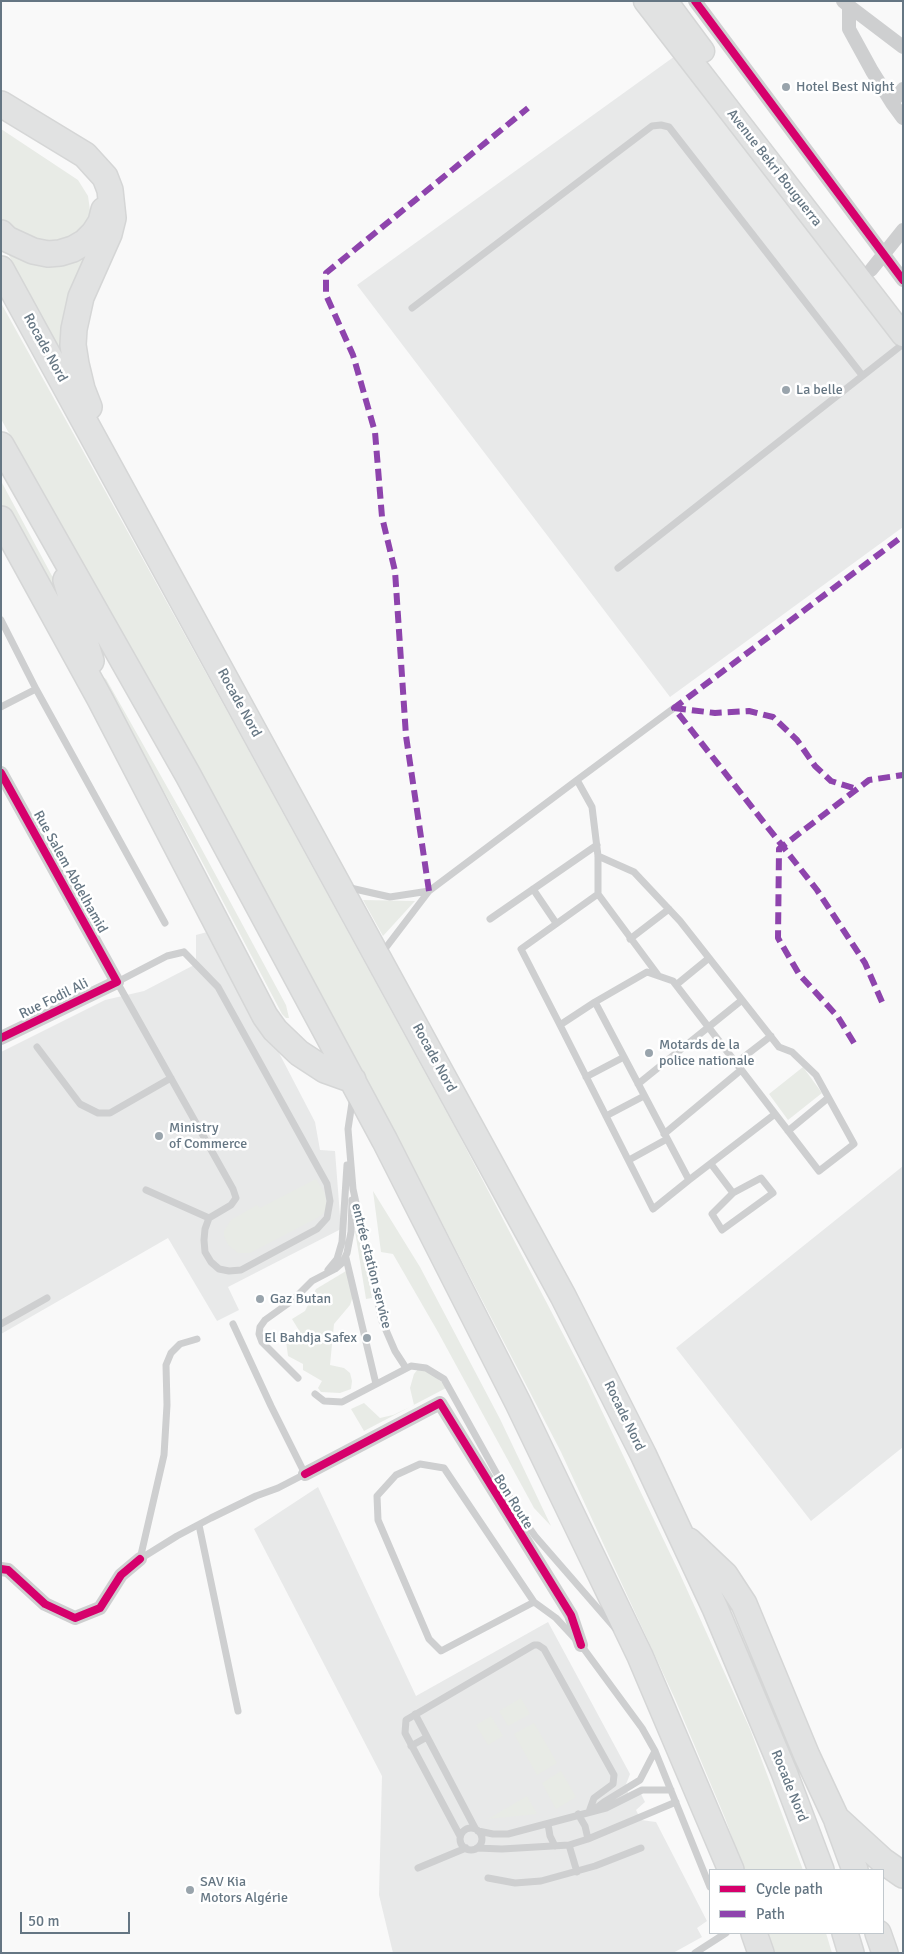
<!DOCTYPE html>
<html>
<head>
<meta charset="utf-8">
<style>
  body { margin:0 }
  #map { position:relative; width:904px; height:1954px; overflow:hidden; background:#f9f9f9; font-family:Signika,sans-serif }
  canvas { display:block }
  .frame { position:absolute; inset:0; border:2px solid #657683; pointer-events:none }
  .legend { position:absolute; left:709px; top:1869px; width:175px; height:65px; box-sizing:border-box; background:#fff; border:1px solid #c1c8cd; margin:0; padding:6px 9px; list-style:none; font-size:15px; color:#657683 }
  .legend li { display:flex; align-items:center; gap:10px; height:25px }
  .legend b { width:25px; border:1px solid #c1c8cd }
  .scale { position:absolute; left:20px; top:1912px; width:110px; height:22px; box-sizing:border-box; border:2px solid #657683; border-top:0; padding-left:6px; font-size:15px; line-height:18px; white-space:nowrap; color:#657683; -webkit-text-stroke:4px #fff; paint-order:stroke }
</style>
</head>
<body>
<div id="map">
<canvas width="904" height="1954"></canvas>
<div class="frame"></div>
<ul class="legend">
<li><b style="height:6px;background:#d6006c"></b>Cycle path</li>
<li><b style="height:6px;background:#8e44ad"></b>Path</li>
</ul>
<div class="scale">50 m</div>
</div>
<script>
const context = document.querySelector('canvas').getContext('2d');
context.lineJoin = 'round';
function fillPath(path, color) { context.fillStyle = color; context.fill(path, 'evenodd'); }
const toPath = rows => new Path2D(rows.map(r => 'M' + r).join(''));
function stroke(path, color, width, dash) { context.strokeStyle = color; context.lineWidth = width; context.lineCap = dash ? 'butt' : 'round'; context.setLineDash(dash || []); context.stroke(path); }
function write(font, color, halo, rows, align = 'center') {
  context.font = font + ' Signika,sans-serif'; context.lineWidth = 5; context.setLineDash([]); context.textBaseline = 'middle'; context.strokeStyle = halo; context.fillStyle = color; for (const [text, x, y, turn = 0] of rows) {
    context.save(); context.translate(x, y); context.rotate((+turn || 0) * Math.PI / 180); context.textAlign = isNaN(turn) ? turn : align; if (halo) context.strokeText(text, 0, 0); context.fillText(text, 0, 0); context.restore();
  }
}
fillPath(toPath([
  [682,51,903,345,903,527,670,697,357,285],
  [215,930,315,1122,320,1150,335,1151,341,1229,228,1287,239,1310,217,1321,168,1238,1,1334,1,1052,105,1000,144,991,196,964,196,935],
  [903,1166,903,1447,811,1521,676,1348],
  [318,1487,416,1696,548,1622,630,1774,625,1787,630,1796,641,1794,645,1802,636,1810,641,1820,656,1822,707,1921,697,1928,702,1937,673,1953,393,1953,379,1895,382,1776,254,1529]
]), '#e8e9e9');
fillPath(toPath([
  [1,129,78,180,88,196,91,217,82,235,48,246,1,223],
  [96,245,69,367,5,248],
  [1,303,232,720,459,1135,586,1378,679,1572,750,1729,803,1870,744,1870,725,1818,675,1699,561,1452,430,1200,195,765,1,419],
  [1,481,73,615,66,626,1,507],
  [103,677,106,679,187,822,286,1005,289,1018,286,1018,282,1014,198,854,103,680],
  [363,900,415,901,383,936],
  [803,1067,822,1093,788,1120,769,1094],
  [316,1179,324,1192,326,1200,326,1209,323,1214,317,1218,250,1253,238,1253,228,1245,224,1236,224,1231,231,1220,257,1205,260,1208],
  [373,1191,420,1267,500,1419,551,1526,534,1508,438,1332,393,1254,381,1252],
  [361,1230,372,1298,366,1299,355,1231],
  [346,1271,354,1293,350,1305,334,1324,330,1365,344,1368,350,1373,352,1381,351,1389,340,1393,321,1392,318,1388,322,1381,303,1370,303,1364,288,1356,286,1341,300,1332,292,1319,305,1311,316,1289],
  [418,1369,432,1371,439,1380,448,1387,364,1431,351,1409,364,1403,380,1418,393,1415,414,1405,410,1388,414,1374],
  [521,1698,530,1714,508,1726,499,1711],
  [491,1716,503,1736,488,1745,476,1725],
  [534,1723,557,1763,537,1775,514,1734],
  [561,1771,576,1797,556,1809,542,1783],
  [527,1796,537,1814,488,1819,522,1799],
  [766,1933,826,1933,832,1953,773,1953]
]), '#e8ebe6');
const trunk = toPath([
  [645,1,903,335],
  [666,1,703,51]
]);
const motorway = toPath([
  [1,104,85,155,105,177,110,190,113,218,109,234,81,297,74,329,73,345,76,364,82,389,89,407],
  [1,233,7,239,33,251,48,254,60,253,73,249,85,242,94,233,101,222,104,210],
  [1,269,563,1296,643,1454,715,1608,784,1772,821,1870],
  [1,445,188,775,385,1141,518,1403,640,1656,731,1870],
  [1,519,100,699,265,1016,275,1030,299,1053,325,1070,353,1080],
  [66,580,91,661],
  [689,1541,725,1575,744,1604,807,1756,836,1818,883,1861,903,1875],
  [837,1821,855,1870],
  [754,1933,761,1953],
  [845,1933,851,1953],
  [878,1933,885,1953]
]);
stroke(trunk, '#d5d6d6', 25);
stroke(motorway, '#d5d6d6', 28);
stroke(toPath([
  [412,308,652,126,661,125,669,127,862,375],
  [618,568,903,344],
  [1,620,36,689],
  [1,707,36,689,165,923],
  [598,856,634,872,680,921,779,1047,792,1052,816,1075,854,1144,819,1171,673,981,647,972,595,1002,560,1025,521,949,598,894,598,856,592,807,577,780,674,708],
  [346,887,390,897,429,891],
  [533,889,556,923],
  [598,894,658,975],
  [490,919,597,845],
  [630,939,669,909],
  [184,952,218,987,327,1184,330,1201,327,1218,317,1229,241,1270,229,1271,219,1269,211,1262,205,1252,204,1240,205,1229,209,1218,231,1205,236,1198,233,1189,117,982,167,956,184,952],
  [381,954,429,891,577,780],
  [676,985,709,958],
  [595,1002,689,1180,775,1114],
  [560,1025,653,1209,689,1180],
  [37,1047,80,1104,98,1113,110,1113,171,1078],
  [736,1063,771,1036],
  [586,1077,624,1057],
  [638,1084,742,1000],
  [353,1096,348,1129,353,1189,382,1321,395,1351,406,1368],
  [606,1116,644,1096],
  [788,1131,828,1098],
  [664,1134,741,1070],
  [629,1160,667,1139],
  [711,1164,733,1193,712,1214,722,1230,773,1193,761,1178,733,1193],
  [146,1190,209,1218],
  [346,1258,376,1384],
  [328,1270,337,1259,342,1242,347,1165],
  [1,1324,47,1298],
  [298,1378,262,1342,259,1334,260,1327,265,1320,293,1300,312,1281,335,1269,343,1262,347,1253,351,1232,352,1200],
  [315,1394,324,1401,342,1402,411,1366,426,1368,444,1379,518,1512,535,1536,615,1628],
  [199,1525,238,1711],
  [140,1559,177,1536,211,1518,256,1496,278,1488,305,1474,271,1406,233,1324],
  [140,1559,164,1455,167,1405,166,1365,171,1353,180,1344,197,1339],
  [534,1602,441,1651,429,1639,378,1520,377,1496,396,1475,420,1464,444,1468,534,1602,556,1618,581,1645,642,1728,655,1751,710,1887],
  [415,1714,475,1828],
  [411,1746,427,1737],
  [595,1809,604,1802,640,1780,655,1751],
  [578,1814,585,1826,588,1839],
  [548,1824,550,1836,555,1846],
  '460 1839a11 11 0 1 1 22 0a11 11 0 1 1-22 0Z',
  [478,1831,493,1834,508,1834,606,1808,642,1790,671,1790],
  [460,1836,405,1733,406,1720,534,1645,538,1645,544,1649,614,1775,613,1784,594,1798,589,1812],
  [569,1845,577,1872],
  [477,1848,502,1849,569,1845,588,1839,676,1802],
  [418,1868,466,1848],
  [488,1878,515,1883,541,1881,595,1866,641,1848],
  [695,1953,726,1933]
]), '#cecfd0', 7);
stroke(toPath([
  [695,1,903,280],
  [843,1,849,6,849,29,872,71,892,103,903,118],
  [849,6,903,47],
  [892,103,903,89],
  [871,270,903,230],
  [1,773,117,982,1,1038],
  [305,1474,440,1403,571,1615,581,1645],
  [1,1569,8,1570,45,1604,75,1618,100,1608,121,1575,140,1559]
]), '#cecfd0', 14);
stroke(trunk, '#e1e2e2', 22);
stroke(motorway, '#e1e2e2', 25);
stroke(toPath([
  [674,708,715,713,749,711,773,717,797,740,815,766,831,781,857,789],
  [429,891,406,736,395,571,382,517,375,432,353,355,326,295,326,273,528,108],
  [882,1002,865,963,817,890,674,708,903,536],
  [854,1043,838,1017,799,974,778,938,779,849,869,780,903,775]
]), '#8e44ad', 6, [12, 6]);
stroke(toPath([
  [695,1,903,280],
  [1,773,117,982,1,1038],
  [305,1474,440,1403,571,1615,581,1645],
  [1,1569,8,1570,45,1604,75,1618,100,1608,121,1575,140,1559]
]), '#d6006c', 8);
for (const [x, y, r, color] of [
  [786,87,5,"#99a4ac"],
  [786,390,5,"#99a4ac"],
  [649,1053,5,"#99a4ac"],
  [159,1136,5,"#99a4ac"],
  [260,1299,5,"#99a4ac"],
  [367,1338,5,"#99a4ac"],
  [190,1890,5,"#99a4ac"]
]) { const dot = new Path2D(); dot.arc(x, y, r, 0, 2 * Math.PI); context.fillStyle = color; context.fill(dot); stroke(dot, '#fff', 2); }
write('14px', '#657683', '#fff', [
  ["Hotel Best Night",796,87],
  ["La belle",796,390],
  ["Motards de la",659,1045],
  ["police nationale",659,1061],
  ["Ministry",169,1128],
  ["of Commerce",169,1144],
  ["Gaz Butan",270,1299],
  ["El Bahdja Safex",357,1338,"right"],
  ["SAV Kia",200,1882],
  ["Motors Algérie",200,1898]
], 'left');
write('14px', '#657683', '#fff', [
  ["Avenue Bekri Bouguerra",774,168,52],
  ["Rocade Nord",45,348,61],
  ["Rocade Nord",239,703,61],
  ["Rue Salem Abdelhamid",70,872,61],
  ["Rue Fodil Ali",54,999,-26],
  ["Rocade Nord",434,1058,61],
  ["entrée station service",371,1266,76],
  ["Rocade Nord",624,1416,64],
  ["Bon Route",513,1502,58],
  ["Rocade Nord",789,1786,68]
]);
</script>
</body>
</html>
